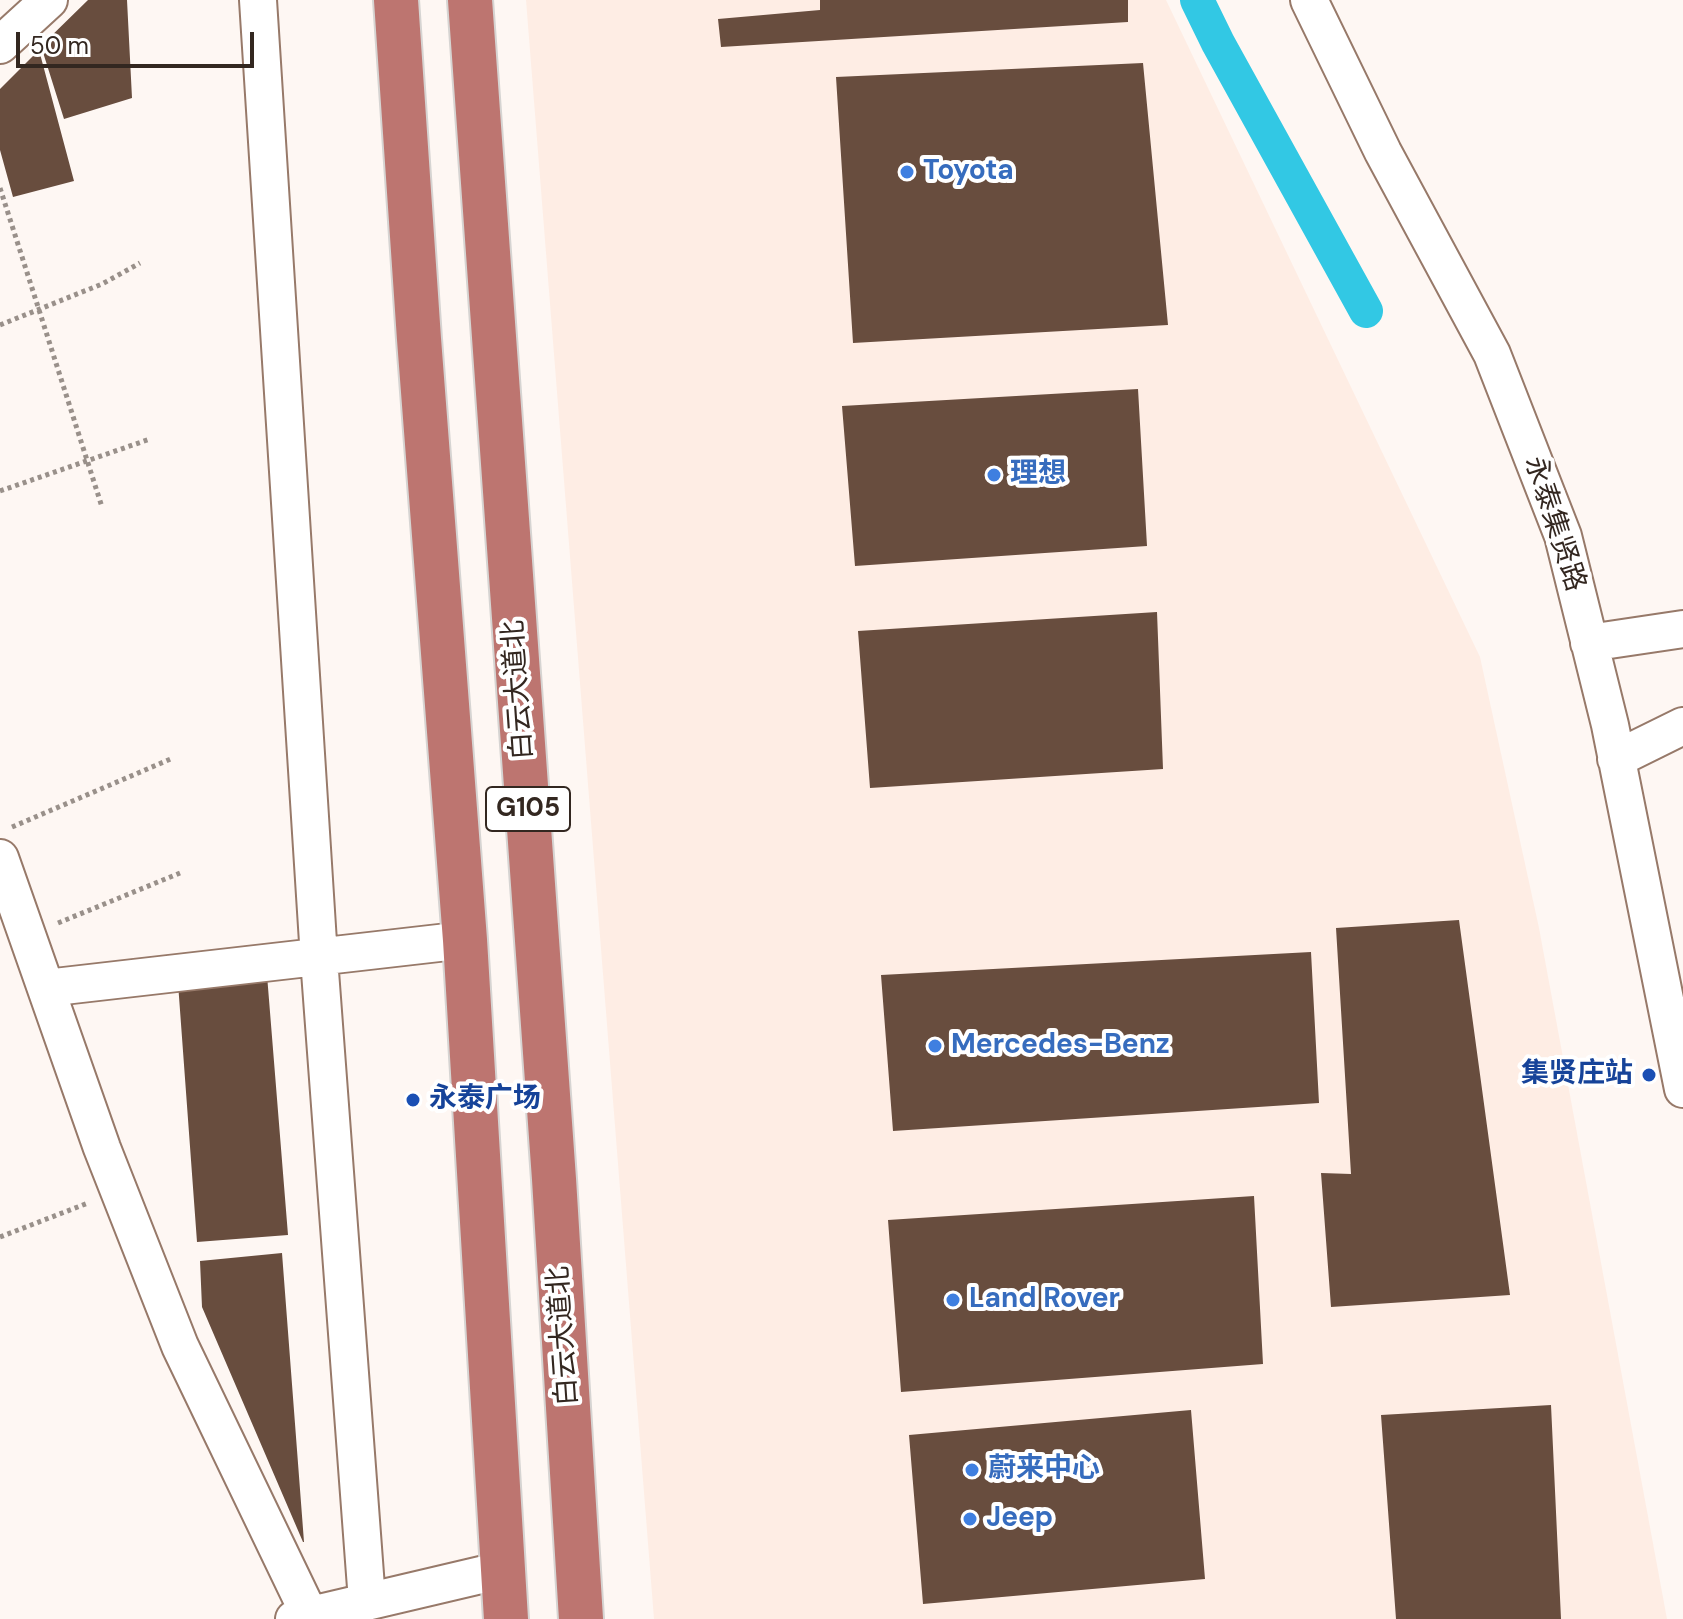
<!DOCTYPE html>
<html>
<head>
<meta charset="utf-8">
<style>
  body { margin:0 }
  #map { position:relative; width:1683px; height:1619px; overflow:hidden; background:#fef7f3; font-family:"DM Sans",sans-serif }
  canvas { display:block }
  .scale { position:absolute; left:16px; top:32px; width:238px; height:36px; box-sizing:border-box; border:4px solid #332720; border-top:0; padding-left:10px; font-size:24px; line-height:28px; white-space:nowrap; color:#332720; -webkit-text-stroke:6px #fff; paint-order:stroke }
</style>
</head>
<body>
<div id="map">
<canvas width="1683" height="1619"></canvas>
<div class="scale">50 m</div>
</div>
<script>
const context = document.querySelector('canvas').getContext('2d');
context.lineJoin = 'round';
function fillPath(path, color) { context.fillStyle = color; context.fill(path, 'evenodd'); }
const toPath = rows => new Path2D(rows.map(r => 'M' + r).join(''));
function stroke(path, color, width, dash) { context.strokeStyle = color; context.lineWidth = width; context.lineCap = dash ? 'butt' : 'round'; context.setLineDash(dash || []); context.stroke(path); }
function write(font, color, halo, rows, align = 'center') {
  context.font = font + ' "DM Sans","Noto Sans SC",sans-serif'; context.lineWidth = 8; context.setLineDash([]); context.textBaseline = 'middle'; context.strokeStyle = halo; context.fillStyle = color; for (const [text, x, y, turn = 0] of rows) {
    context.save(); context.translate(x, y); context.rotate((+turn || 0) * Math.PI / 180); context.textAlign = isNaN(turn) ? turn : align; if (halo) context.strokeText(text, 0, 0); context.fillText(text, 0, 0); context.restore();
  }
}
fillPath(toPath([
  [526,0,1166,0,1480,657,1539,928,1667,1619,654,1619]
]), '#feede4');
stroke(toPath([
  [1197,0,1218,43,1366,311]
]), '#32c8e4', 34);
fillPath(toPath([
  [88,0,127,0,132,98,64,119,41,46],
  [820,0,1128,0,1128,22,721,47,718,19,820,10],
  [39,50,74,181,13,197,0,150,0,89],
  [1143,63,1168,325,853,343,836,77],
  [1138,389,1147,546,855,566,842,406],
  [1157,612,1163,769,870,788,858,631],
  [1459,920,1510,1295,1331,1307,1321,1173,1351,1174,1336,928],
  [1311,952,1319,1103,893,1131,881,975],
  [267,975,288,1235,197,1242,178,983],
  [1254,1196,1263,1364,901,1392,888,1220],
  [282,1253,304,1542,303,1542,202,1307,200,1261],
  [1551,1405,1561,1619,1396,1619,1381,1415],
  [1191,1410,1205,1579,923,1604,909,1435]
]), '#684d3e');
const minor = toPath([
  [258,0,319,958,367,1601],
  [1309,0,1383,152,1492,354,1563,536,1610,725,1683,1089],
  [0,45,49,0],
  [1589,643,1683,629],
  [1616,759,1683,726],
  [0,858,102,1148,180,1346,309,1614],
  [46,988,465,940],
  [294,1619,502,1570]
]);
const highway = toPath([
  [396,0,419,339,465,940,506,1619],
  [470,0,554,1179,581,1619]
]);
stroke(minor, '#977969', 40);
stroke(highway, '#d6d4d2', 48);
stroke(toPath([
  [0,188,102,507],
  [0,325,102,284,140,263],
  [0,491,150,439],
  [12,827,173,758],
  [58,923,180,873],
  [0,1237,88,1203]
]), '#99908a', 5, [4, 4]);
stroke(minor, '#fff', 36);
stroke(highway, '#bd7570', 44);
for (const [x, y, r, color] of [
  [907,172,8,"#3f7fe0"],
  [994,475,8,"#3f7fe0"],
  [935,1046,8,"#3f7fe0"],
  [1649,1075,8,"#1a4fb4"],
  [413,1100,8,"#1a4fb4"],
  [953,1300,8,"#3f7fe0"],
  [972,1470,8,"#3f7fe0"],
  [970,1519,8,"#3f7fe0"]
]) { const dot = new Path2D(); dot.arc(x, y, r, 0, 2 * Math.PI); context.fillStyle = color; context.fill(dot); stroke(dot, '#fff', 3); }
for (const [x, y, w] of [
  [528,809,84]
]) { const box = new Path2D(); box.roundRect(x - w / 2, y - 22, w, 44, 6); context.fillStyle = '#fff'; context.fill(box); stroke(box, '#332720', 2); }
write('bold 26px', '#332720', null, [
  ["G105",528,809]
]);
write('bold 28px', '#366cbe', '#fff', [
  ["Toyota",923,172],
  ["理想",1010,475],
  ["Mercedes-Benz",951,1046],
  ["Land Rover",969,1300],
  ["蔚来中心",988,1470],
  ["Jeep",986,1519]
], 'left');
write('28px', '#332720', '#fff', [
  ["永泰集贤路",1554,524,72],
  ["白云大道北",519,690,-94],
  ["白云大道北",564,1336,-94]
]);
write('bold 28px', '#164399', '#fff', [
  ["集贤庄站",1633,1075],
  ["永泰广场",429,1100,"left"]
], 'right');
</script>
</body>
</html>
